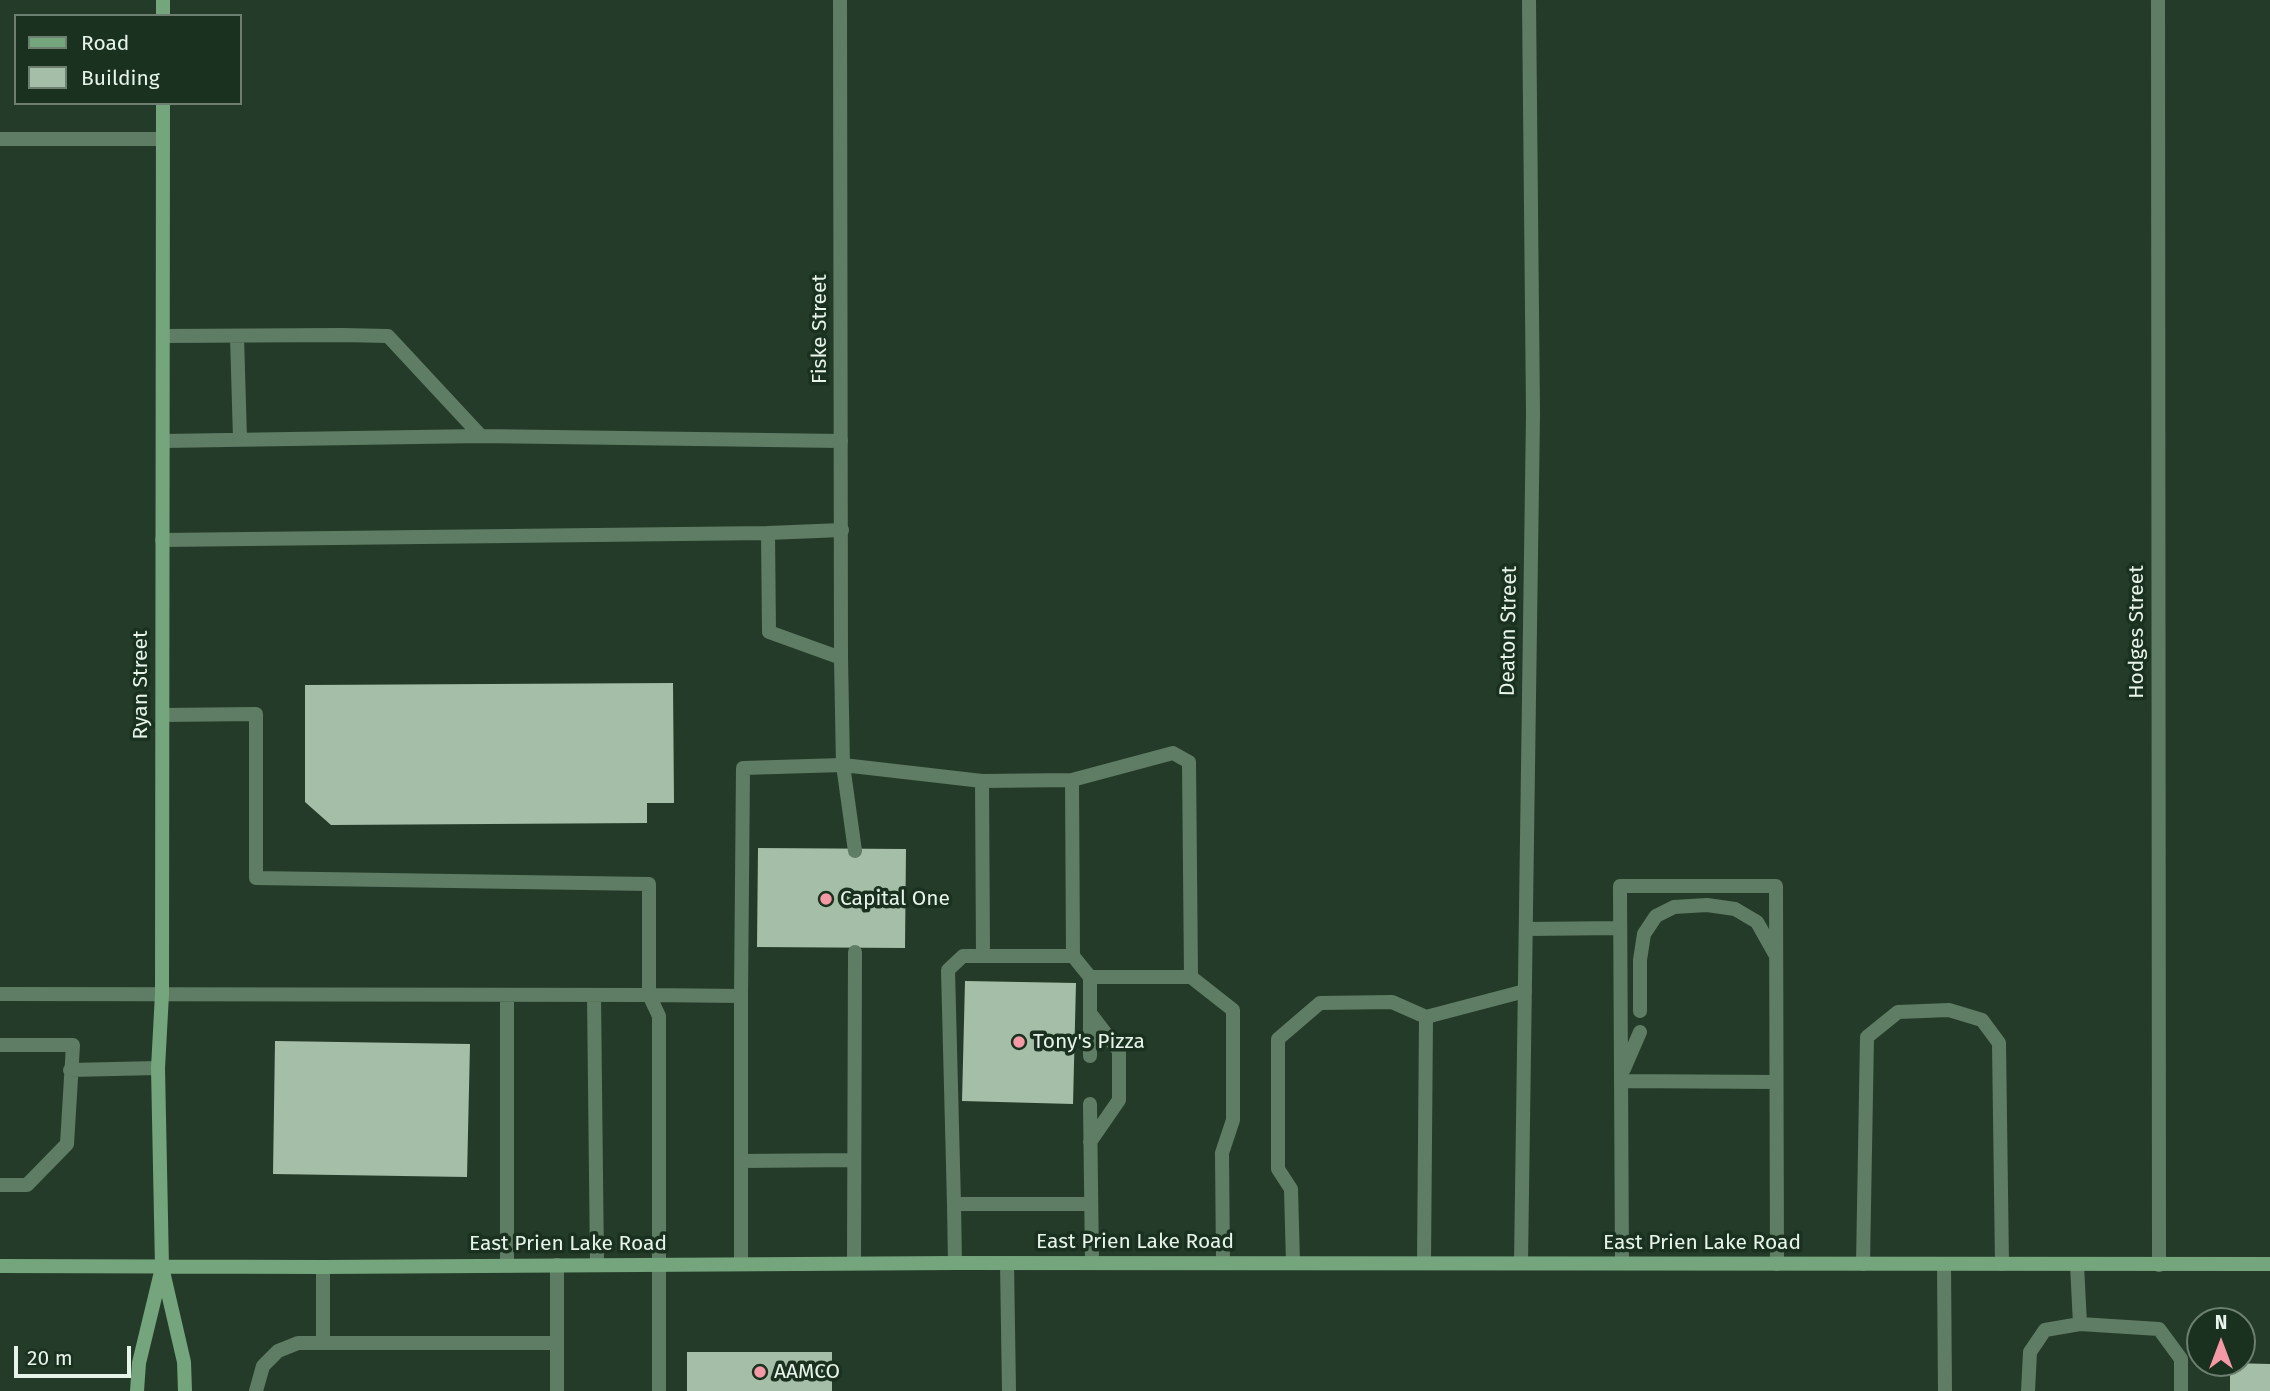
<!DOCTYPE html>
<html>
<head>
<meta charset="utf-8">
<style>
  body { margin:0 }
  #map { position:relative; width:2270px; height:1391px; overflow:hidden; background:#253b29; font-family:"Fira Sans",sans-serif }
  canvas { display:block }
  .legend { position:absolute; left:14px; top:14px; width:228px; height:91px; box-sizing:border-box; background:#1b3120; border:2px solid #6d7f70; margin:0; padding:9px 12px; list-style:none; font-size:21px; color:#e7f4e9 }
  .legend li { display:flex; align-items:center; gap:14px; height:35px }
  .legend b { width:35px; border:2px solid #6d7f70 }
  .north { position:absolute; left:2186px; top:1307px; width:70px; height:70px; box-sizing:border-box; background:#1b3120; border:2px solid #6d7f70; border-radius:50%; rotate:0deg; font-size:19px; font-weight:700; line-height:28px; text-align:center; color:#e7f4e9 }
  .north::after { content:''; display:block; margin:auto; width:24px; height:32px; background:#f49aa6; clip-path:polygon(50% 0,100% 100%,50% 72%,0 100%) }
  .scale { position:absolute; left:14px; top:1346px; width:117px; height:32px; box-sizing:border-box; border:4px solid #e7f4e9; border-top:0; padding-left:9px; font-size:21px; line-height:24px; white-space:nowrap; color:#e7f4e9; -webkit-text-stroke:5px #1b3120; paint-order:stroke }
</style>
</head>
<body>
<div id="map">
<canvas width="2270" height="1391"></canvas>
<ul class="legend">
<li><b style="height:9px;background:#74a57d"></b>Road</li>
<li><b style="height:19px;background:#a5bea8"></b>Building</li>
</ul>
<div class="north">N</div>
<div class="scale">20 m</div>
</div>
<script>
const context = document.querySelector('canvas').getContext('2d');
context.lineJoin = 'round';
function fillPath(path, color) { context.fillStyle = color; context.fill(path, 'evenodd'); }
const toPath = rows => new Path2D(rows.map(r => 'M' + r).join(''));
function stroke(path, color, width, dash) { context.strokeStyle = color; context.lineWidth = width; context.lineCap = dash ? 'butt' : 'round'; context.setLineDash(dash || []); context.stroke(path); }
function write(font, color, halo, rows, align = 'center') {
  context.font = font + ' "Fira Sans",sans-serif'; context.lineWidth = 7; context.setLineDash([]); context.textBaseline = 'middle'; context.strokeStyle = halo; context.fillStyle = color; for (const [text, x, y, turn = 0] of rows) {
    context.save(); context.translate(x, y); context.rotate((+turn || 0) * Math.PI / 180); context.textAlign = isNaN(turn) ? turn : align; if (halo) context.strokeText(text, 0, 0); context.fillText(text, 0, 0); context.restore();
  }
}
fillPath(toPath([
  [673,683,674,803,647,803,647,823,331,825,305,802,305,685],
  [758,848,906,849,905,948,757,947],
  [965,981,1076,983,1073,1104,962,1101],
  [275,1041,470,1044,467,1177,273,1174],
  [687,1352,832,1352,832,1391,687,1391],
  [2230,1363,2270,1364,2270,1391,2230,1391]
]), '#a5bea8');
stroke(toPath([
  [0,139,163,139],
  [163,336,342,335,388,336,481,436,841,441],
  [237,336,240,439],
  [163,441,481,436],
  [842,530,768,533,769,632,841,658,843,765,855,851],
  [162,540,768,533],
  [1072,780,1173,753,1189,762,1191,977],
  [1526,929,1620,928],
  [983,956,982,781,1072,780,1073,956],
  [1090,977,1191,977,1233,1010,1233,1120,1222,1153,1223,1263],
  [0,994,649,995,649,884,256,878,256,714,163,715],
  [507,995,507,1265],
  [594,995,597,1265],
  [741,996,743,768,843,765,982,781],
  [1640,1011,1640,960,1644,934,1656,916,1674,907,1707,905,1735,909,1757,922,1775,954],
  [1090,1013,1119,1051,1119,1100,1090,1142],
  [1426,1017,1525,991],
  [0,1045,73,1045,67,1144,27,1185,0,1185],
  [1090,1056,1090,977,1073,956,963,956,948,970,954,1204,1091,1204],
  [1624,1069,1640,1032],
  [70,1070,158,1068],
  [1621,1081,1776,1082],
  [1090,1104,1092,1263],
  [741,1161,854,1160],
  [954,1204,955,1263],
  [854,1263,855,952],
  [1293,1263,1291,1189,1278,1169,1278,1039,1320,1003,1392,1002,1426,1017,1424,1263],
  [1622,1263,1620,886,1776,886,1777,1264],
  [1863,1264,1867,1037,1898,1012,1949,1010,1982,1020,1999,1043,2002,1264],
  [2077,1265,2080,1324],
  [323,1267,323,1343],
  [557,1343,557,1391],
  [256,1391,263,1366,278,1351,298,1343,557,1343,557,1265],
  [659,1391,659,1016,649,995,741,996,741,1264],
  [2028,1391,2030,1352,2045,1330,2080,1324,2159,1329,2181,1359,2181,1391]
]), '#5f7d64', 14);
stroke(toPath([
  [840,0,841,658],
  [2158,0,2159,1265],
  [1007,1263,1009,1391],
  [1521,1263,1533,414,1529,0],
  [1944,1264,1945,1391]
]), '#5f7d64', 14);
stroke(toPath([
  [163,16,163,0],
  [163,103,162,994,158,1068,162,1267,184,1362,185,1391],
  [0,1266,323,1267,955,1263,2270,1264],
  [137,1391,139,1363,161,1272]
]), '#74a57d', 14);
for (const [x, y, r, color] of [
  [826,899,7,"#f49aa6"],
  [1019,1042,7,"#f49aa6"],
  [760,1372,7,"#f49aa6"]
]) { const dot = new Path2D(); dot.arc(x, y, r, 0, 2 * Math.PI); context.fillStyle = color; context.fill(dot); stroke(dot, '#1b3120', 2.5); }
write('21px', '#e7f4e9', '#1b3120', [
  ["Fiske Street",820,329,-90],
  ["Deaton Street",1509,631,-89],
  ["Hodges Street",2137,632,-90],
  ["Ryan Street",141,685,-90],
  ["East Prien Lake Road",1135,1242],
  ["East Prien Lake Road",1702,1243],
  ["East Prien Lake Road",568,1244]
]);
write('21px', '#e7f4e9', '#1b3120', [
  ["Capital One",840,899],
  ["Tony's Pizza",1033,1042],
  ["AAMCO",774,1372]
], 'left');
</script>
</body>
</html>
